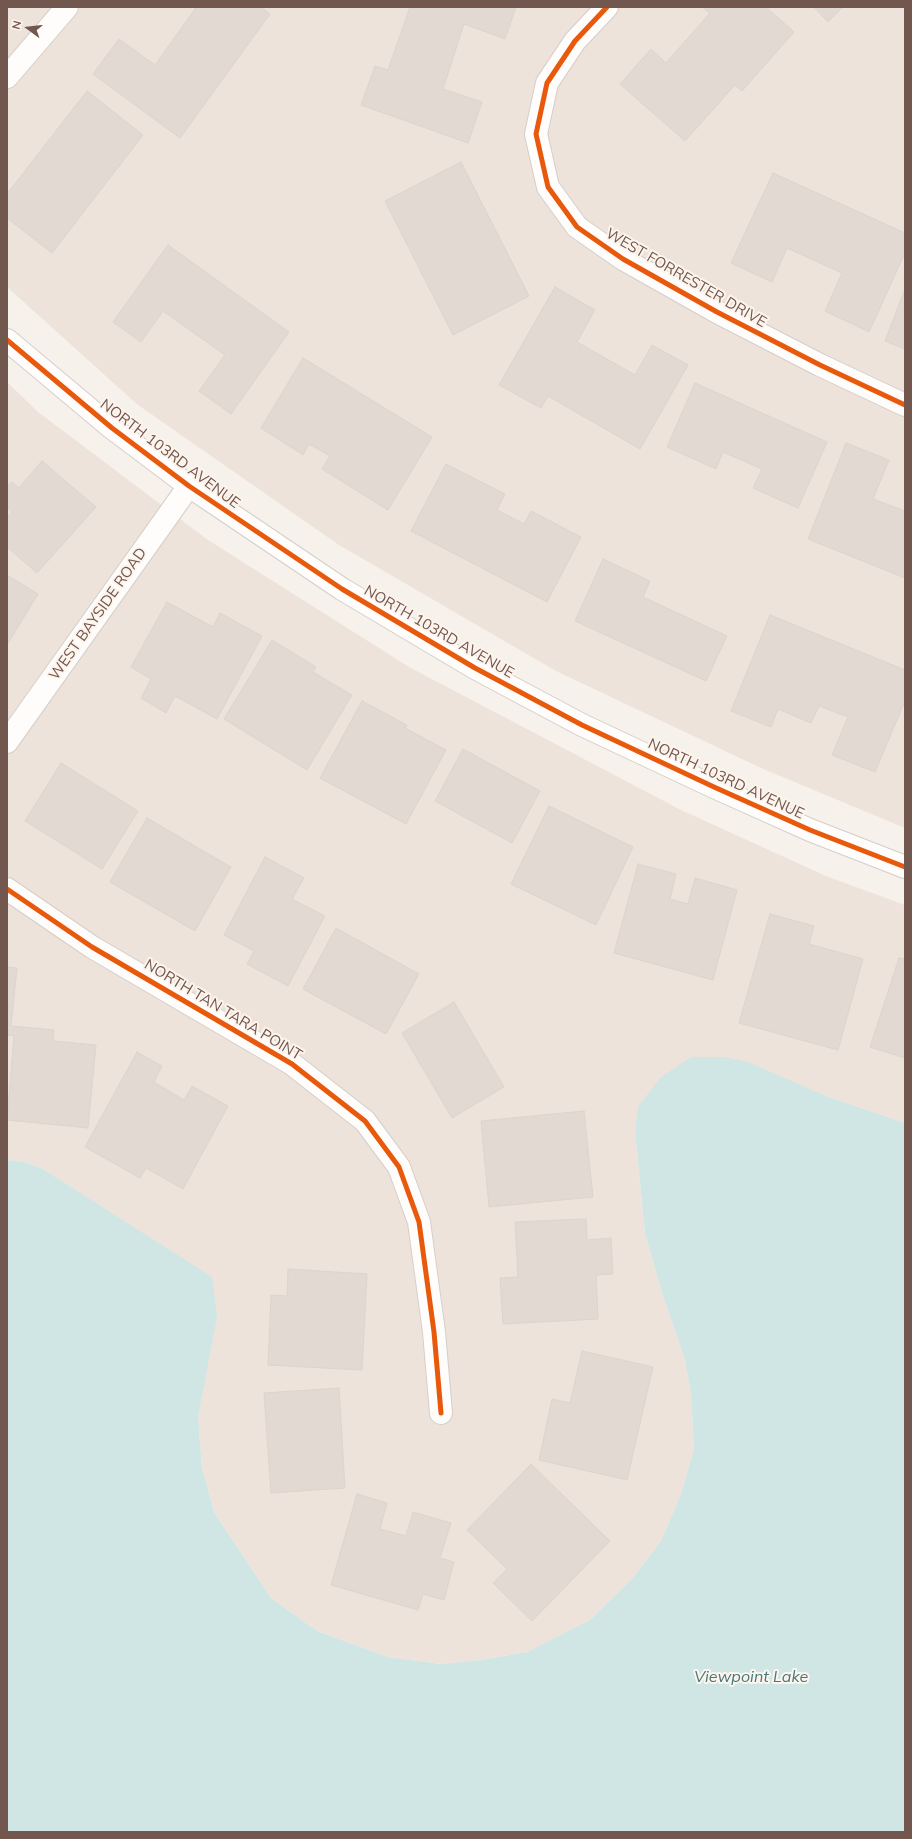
<!DOCTYPE html>
<html>
<head>
<meta charset="utf-8">
<style>
  body { margin:0 }
  #map { position:relative; width:912px; height:1839px; overflow:hidden; background:#f6f1eb; font-family:Mulish,sans-serif }
  canvas { display:block }
  .frame { position:absolute; inset:0; border:8px solid #72574e; pointer-events:none }
  .north { position:absolute; left:8px; top:8px; width:40px; height:40px; -webkit-text-stroke:3px #fdf5ed; paint-order:stroke; rotate:285deg; font-size:11px; font-weight:700; line-height:16px; text-align:center; color:#72574e }
  .north::after { content:''; display:block; margin:auto; width:14px; height:18px; background:#72574e; clip-path:polygon(50% 0,100% 100%,50% 72%,0 100%) }
</style>
</head>
<body>
<div id="map">
<canvas width="912" height="1839"></canvas>
<div class="frame"></div>
<div class="north">N</div>
</div>
<script>
const context = document.querySelector('canvas').getContext('2d');
context.lineJoin = 'round';
function fillPath(path, color) { context.fillStyle = color; context.fill(path, 'evenodd'); }
const toPath = rows => new Path2D(rows.map(r => 'M' + r).join(''));
function stroke(path, color, width, dash) { context.strokeStyle = color; context.lineWidth = width; context.lineCap = dash ? 'butt' : 'round'; context.setLineDash(dash || []); context.stroke(path); }
function write(font, color, halo, rows, align = 'center') {
  context.font = font + ' Mulish,sans-serif'; context.lineWidth = 4; context.setLineDash([]); context.textBaseline = 'middle'; context.strokeStyle = halo; context.fillStyle = color; for (const [text, x, y, turn = 0] of rows) {
    context.save(); context.translate(x, y); context.rotate((+turn || 0) * Math.PI / 180); context.textAlign = isNaN(turn) ? turn : align; if (halo) context.strokeText(text, 0, 0); context.fillText(text, 0, 0); context.restore();
  }
}
fillPath(toPath([
  [7,7,905,7,905,828,761,768,556,671,339,545,138,405,7,287],
  [7,382,38,412,208,540,409,667,681,810,826,876,905,905,905,1123,826,1096,635,1131,645,1234,663,1296,685,1360,691,1394,694,1449,681,1494,661,1541,632,1579,590,1620,527,1652,481,1660,441,1664,388,1657,317,1631,271,1598,214,1512,202,1468,198,1417,205,1374,212,1278,43,1169,25,1162,7,1160]
]), '#eee3da');
fillPath(toPath([
  [691,1057,724,1057,748,1062,826,1096,905,1123,905,1832,7,1832,7,1160,25,1162,43,1169,212,1277,217,1317,198,1417,202,1468,214,1512,271,1598,317,1631,388,1657,441,1664,481,1660,527,1652,590,1620,632,1579,661,1541,681,1494,694,1449,691,1394,685,1360,663,1296,645,1234,635,1131,638,1107,660,1078]
]), '#cfe6e5');
const building = toPath([
  [193,7,261,7,270,14,180,138,93,74,119,39,155,65,195,9,193,7],
  [410,7,516,7,505,39,464,24,443,89,482,102,468,143,361,105,375,66,388,70,410,7],
  [702,7,766,7,794,32,742,91,735,85,685,141,620,84,651,49,666,63,710,13,702,7],
  [814,7,843,7,828,22,814,7],
  [87,91,143,135,52,253,7,218,7,194,87,91],
  [461,162,529,296,453,335,385,201,461,162],
  [773,173,905,233,905,253,869,332,825,311,842,273,787,248,772,282,731,263,773,173],
  [168,245,289,332,231,414,199,391,225,355,163,311,141,342,113,322,168,245],
  [555,287,595,310,577,342,635,375,652,345,688,365,640,449,548,396,541,408,499,385,555,287],
  [905,289,905,349,885,341,905,289],
  [303,358,432,437,388,510,322,469,330,456,309,444,303,455,261,428,303,358],
  [695,383,827,442,798,508,753,488,762,469,723,452,716,469,667,447,695,383],
  [846,443,889,460,873,499,905,511,905,578,808,539,846,443],
  [42,461,96,507,37,573,7,547,7,518,12,512,7,507,7,487,12,482,19,488,42,461],
  [446,464,505,494,497,510,524,524,531,511,581,537,547,602,411,531,446,464],
  [603,559,650,581,643,597,727,636,706,681,575,621,603,559],
  [7,575,38,594,7,645,7,575],
  [167,602,213,627,220,613,262,636,217,719,175,696,166,713,141,698,151,679,131,667,167,602],
  [770,615,905,670,905,701,875,772,832,755,848,717,819,706,811,723,778,709,771,727,731,711,770,615],
  [272,640,316,667,313,672,352,695,307,770,224,719,272,640],
  [362,701,407,725,405,728,446,750,406,824,320,778,362,701],
  [463,749,540,791,512,843,435,801,463,749],
  [61,763,138,811,102,869,25,821,61,763],
  [549,806,633,847,596,925,511,884,549,806],
  [147,818,231,867,195,931,110,882,147,818],
  [265,857,304,878,292,899,325,916,288,986,247,964,254,951,224,935,265,857],
  [638,864,676,874,670,899,688,904,695,878,737,890,713,980,614,953,638,864],
  [770,914,814,926,809,944,863,959,838,1050,739,1023,770,914],
  [336,928,419,974,386,1034,303,989,336,928],
  [899,958,905,959,905,1058,870,1047,899,958],
  [7,967,17,968,11,1026,54,1030,53,1041,96,1045,88,1128,7,1120,14,1036,7,1035,7,967],
  [454,1002,504,1087,452,1118,402,1033,454,1002],
  [137,1052,162,1066,154,1082,184,1100,192,1086,228,1106,183,1189,146,1168,140,1178,85,1147,137,1052],
  [584,1111,593,1197,489,1207,481,1121,584,1111],
  [586,1219,587,1240,611,1238,613,1274,596,1275,598,1319,503,1324,500,1278,518,1277,515,1222,586,1219],
  [288,1269,367,1274,362,1370,268,1365,271,1295,287,1296,288,1269],
  [582,1351,653,1367,627,1480,539,1460,552,1399,570,1403,582,1351],
  [339,1388,345,1488,271,1493,264,1393,339,1388],
  [531,1464,610,1541,532,1621,493,1583,507,1569,467,1530,531,1464],
  [357,1494,387,1503,380,1529,406,1536,413,1512,451,1523,440,1558,454,1562,444,1600,423,1594,418,1610,331,1585,357,1494]
]);
fillPath(building, '#e2d9d3');
stroke(building, '#ded4ce', 1);
const minor = toPath([
  [607,7,575,41,547,83,536,134,548,187,577,227,623,259,717,312,820,365,905,405],
  [7,77,67,7],
  [7,742,189,486],
  [7,889,92,947,292,1064,365,1121,399,1167,419,1222,434,1332,441,1413]
]);
const tertiary = toPath([
  [7,340,112,428,189,486,342,589,475,668,582,725,714,787,810,830,905,867]
]);
stroke(minor, '#d5cec9', 24);
stroke(tertiary, '#d5cec9', 24);
stroke(minor, '#fefdfc', 22);
stroke(tertiary, '#fefdfc', 22);
stroke(toPath([
  [607,7,575,41,547,83,536,134,548,187,577,227,623,259,717,312,820,365,905,405],
  [7,340,112,428,189,486,342,589,475,668,582,725,714,787,810,830,905,867],
  [7,889,92,947,292,1064,365,1121,399,1167,419,1222,434,1332,441,1413]
]), '#e8590c', 5);
write('15px', '#72574e', '#fdf5ed', [
  ["WEST FORRESTER DRIVE",686,278,30],
  ["NORTH 103RD AVENUE",170,454,37],
  ["WEST BAYSIDE ROAD",98,614,-55],
  ["NORTH 103RD AVENUE",439,632,30],
  ["NORTH 103RD AVENUE",726,779,25],
  ["NORTH TAN TARA POINT",223,1010,31]
]);
write('italic 16px', '#47797c', '#fdf5ed', [
  ["Viewpoint Lake",751,1677]
]);
</script>
</body>
</html>
